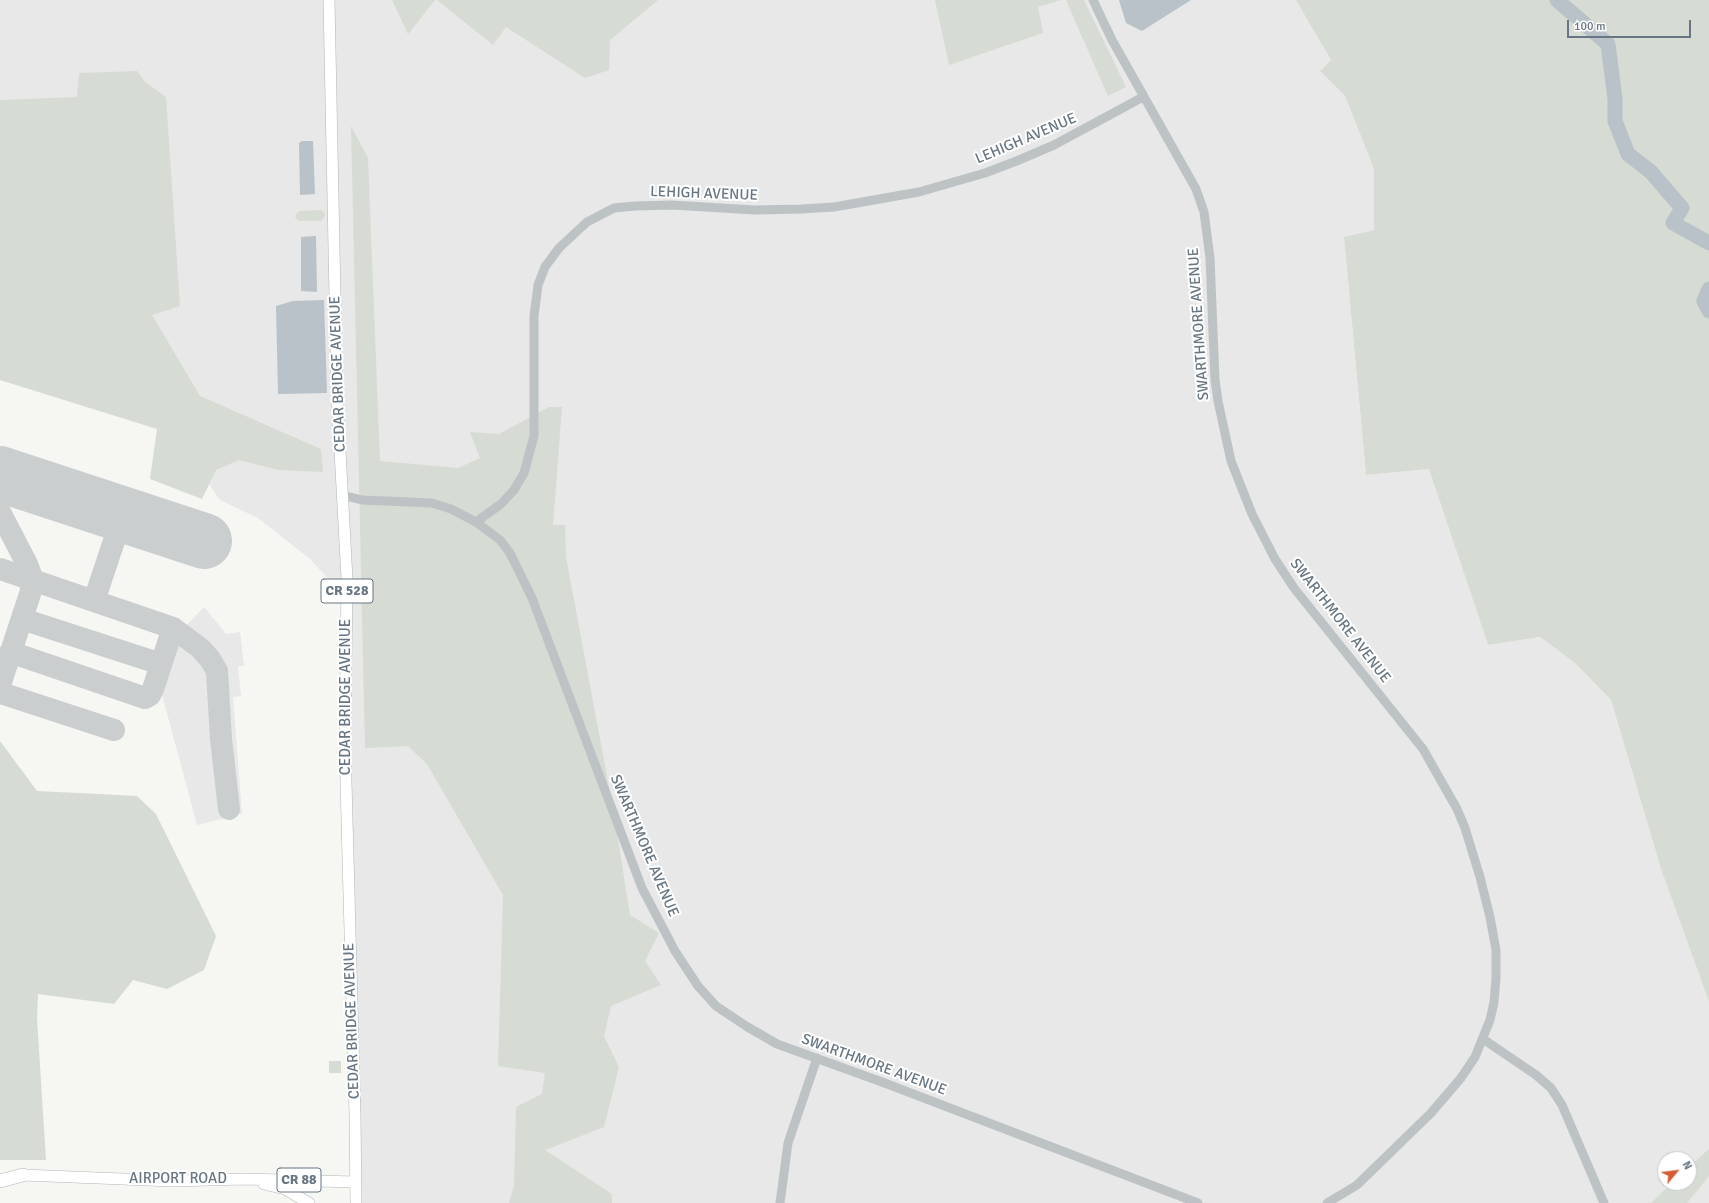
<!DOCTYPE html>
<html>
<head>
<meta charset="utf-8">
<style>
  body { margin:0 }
  #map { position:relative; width:1709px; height:1203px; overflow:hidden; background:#f6f6f3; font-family:Signika,sans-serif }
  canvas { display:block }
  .north { position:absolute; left:1657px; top:1151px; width:40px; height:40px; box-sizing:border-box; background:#fff; border:1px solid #c2c8cd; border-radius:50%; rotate:61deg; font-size:11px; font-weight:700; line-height:16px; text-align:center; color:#677682 }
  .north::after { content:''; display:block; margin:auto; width:14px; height:18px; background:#d75c32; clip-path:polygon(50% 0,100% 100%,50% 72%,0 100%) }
  .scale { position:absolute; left:1567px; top:20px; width:124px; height:18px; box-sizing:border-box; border:2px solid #677682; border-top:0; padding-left:5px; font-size:12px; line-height:14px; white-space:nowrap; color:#677682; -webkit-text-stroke:3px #fff; paint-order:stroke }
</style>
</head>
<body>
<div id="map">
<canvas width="1709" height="1203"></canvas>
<div class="north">N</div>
<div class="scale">100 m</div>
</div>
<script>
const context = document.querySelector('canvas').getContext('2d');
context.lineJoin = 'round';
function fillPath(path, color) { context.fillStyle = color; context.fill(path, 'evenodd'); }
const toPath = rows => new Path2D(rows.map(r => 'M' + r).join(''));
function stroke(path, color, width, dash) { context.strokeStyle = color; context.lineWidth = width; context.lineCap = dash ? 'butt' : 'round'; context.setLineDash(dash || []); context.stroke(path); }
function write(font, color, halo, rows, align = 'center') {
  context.font = font + ' Signika,sans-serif'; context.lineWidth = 4; context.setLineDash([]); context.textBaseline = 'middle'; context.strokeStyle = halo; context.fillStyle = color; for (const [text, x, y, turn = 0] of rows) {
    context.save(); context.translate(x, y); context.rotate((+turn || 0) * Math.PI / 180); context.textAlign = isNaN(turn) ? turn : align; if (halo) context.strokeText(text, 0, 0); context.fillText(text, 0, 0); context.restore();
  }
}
fillPath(toPath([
  [0,0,1298,0,1331,60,1320,71,1345,96,1374,169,1374,230,1344,237,1366,475,1429,469,1488,645,1540,637,1575,663,1611,700,1661,869,1709,1002,1709,1203,356,1203,347,599,310,559,258,518,220,500,183,447,137,407,0,339],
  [1665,1159,1689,1159,1689,1183,1665,1183],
  [204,607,226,634,240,632,244,666,238,666,241,696,233,697,242,814,197,825,160,687,178,630,182,630]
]), '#e7e8e7');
fillPath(toPath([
  [392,0,435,0,408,34],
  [437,0,658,0,610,40,609,70,585,78,506,27,493,45],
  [935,0,1061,0,1038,7,1043,33,949,65],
  [1066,0,1084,0,1126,87,1108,96],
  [1296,0,1709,0,1709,1002,1661,869,1611,700,1575,663,1540,637,1488,645,1429,469,1366,475,1344,237,1374,230,1374,169,1345,96,1320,71,1331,60],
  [137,71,145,82,166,97,180,306,152,315,200,396,321,449,323,472,278,470,239,460,216,470,202,499,150,479,157,429,0,380,0,100,77,97,79,73],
  [351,126,368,158,380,461,458,468,480,458,470,432,499,434,549,407,562,407,553,525,565,525,566,557,614,814,630,915,659,933,645,961,661,985,611,1006,604,1036,619,1067,604,1127,545,1150,612,1194,612,1203,509,1203,514,1186,516,1107,542,1094,545,1073,498,1066,503,895,427,764,408,746,365,748],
  [321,210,324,212,325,216,321,221,301,221,297,220,295,216,299,211],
  [0,741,37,791,137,796,156,814,216,936,204,970,167,989,133,980,114,1004,38,994,37,1018,46,1160,0,1160],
  [329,1061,341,1061,341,1073,329,1073],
  [1709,1149,1709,1176,1687,1203,1651,1203,1672,1183,1689,1183,1689,1167]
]), '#d6dbd3');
fillPath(toPath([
  [1119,0,1191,0,1142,31,1126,23],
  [302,141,313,141,315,194,300,195,299,143],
  [316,236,317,292,301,291,301,237],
  [324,300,327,393,278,394,276,306,293,301]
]), '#b9c2c8');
stroke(toPath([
  [1557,0,1608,44,1615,99,1615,121,1628,154,1651,172,1682,208,1673,223,1709,243],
  [1709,289,1704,301,1709,311]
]), '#b9c2c8', 15);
stroke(toPath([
  [0,512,27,564,33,580,30,594,0,685],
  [0,569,173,628,200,648,210,659,217,671,221,739,229,809],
  [94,601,120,523,114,511],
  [22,619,161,664],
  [10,652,145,698,150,695,153,689,173,628],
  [0,687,4,694,114,730]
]), '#cacecf', 22);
stroke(toPath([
  [0,474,204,541]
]), '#cacecf', 56);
const major = toPath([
  [329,0,337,396,347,579,345,746,355,1116,356,1203],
  [23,1175,173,1181,244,1179,355,1182],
  [264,1184,285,1189,309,1203]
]);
const highway = toPath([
  [0,1181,23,1175]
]);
stroke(major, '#b1b6b9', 12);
stroke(highway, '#b1b5b8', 14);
stroke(toPath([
  [1093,0,1112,40,1196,189,1204,212,1210,258,1215,380,1218,401,1231,461,1252,514,1275,559,1294,588,1423,749,1457,809,1465,828,1480,877,1490,917,1496,950,1496,978,1494,1002,1490,1020,1475,1057,1461,1078,1431,1113,1357,1185,1327,1203],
  [342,495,362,500,432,503,451,509,476,522,500,540,510,553,532,598,642,888,675,951,698,986,716,1006,746,1026,777,1044,882,1082,1198,1203],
  [476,522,501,504,514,490,524,473,534,436,534,316,538,285,545,267,559,248,587,222,614,208,635,206,672,205,755,210,801,209,834,207,919,192,985,173,1019,160,1054,145,1143,97],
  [1483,1039,1536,1075,1551,1088,1562,1105,1604,1203],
  [780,1203,788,1143,817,1058]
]), '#bdc2c5', 9);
stroke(major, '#fff', 11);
stroke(highway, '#fff', 13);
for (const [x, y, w] of [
  [347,591,52],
  [299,1180,44]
]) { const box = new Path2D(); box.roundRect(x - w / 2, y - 12, w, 24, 3); context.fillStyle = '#fff'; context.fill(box); stroke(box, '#677682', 1); }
write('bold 14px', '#677682', null, [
  ["CR 528",347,591],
  ["CR 88",299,1180]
]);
write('15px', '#677682', '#fff', [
  ["LEHIGH AVENUE",1026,139,-23],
  ["LEHIGH AVENUE",704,194,2],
  ["SWARTHMORE AVENUE",1199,324,-94],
  ["CEDAR BRIDGE AVENUE",338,374,-92],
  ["SWARTHMORE AVENUE",1340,621,52],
  ["CEDAR BRIDGE AVENUE",346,697,-90],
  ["SWARTHMORE AVENUE",644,846,67],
  ["CEDAR BRIDGE AVENUE",352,1021,-92],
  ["SWARTHMORE AVENUE",874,1065,20],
  ["AIRPORT ROAD",178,1179]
]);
</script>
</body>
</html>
